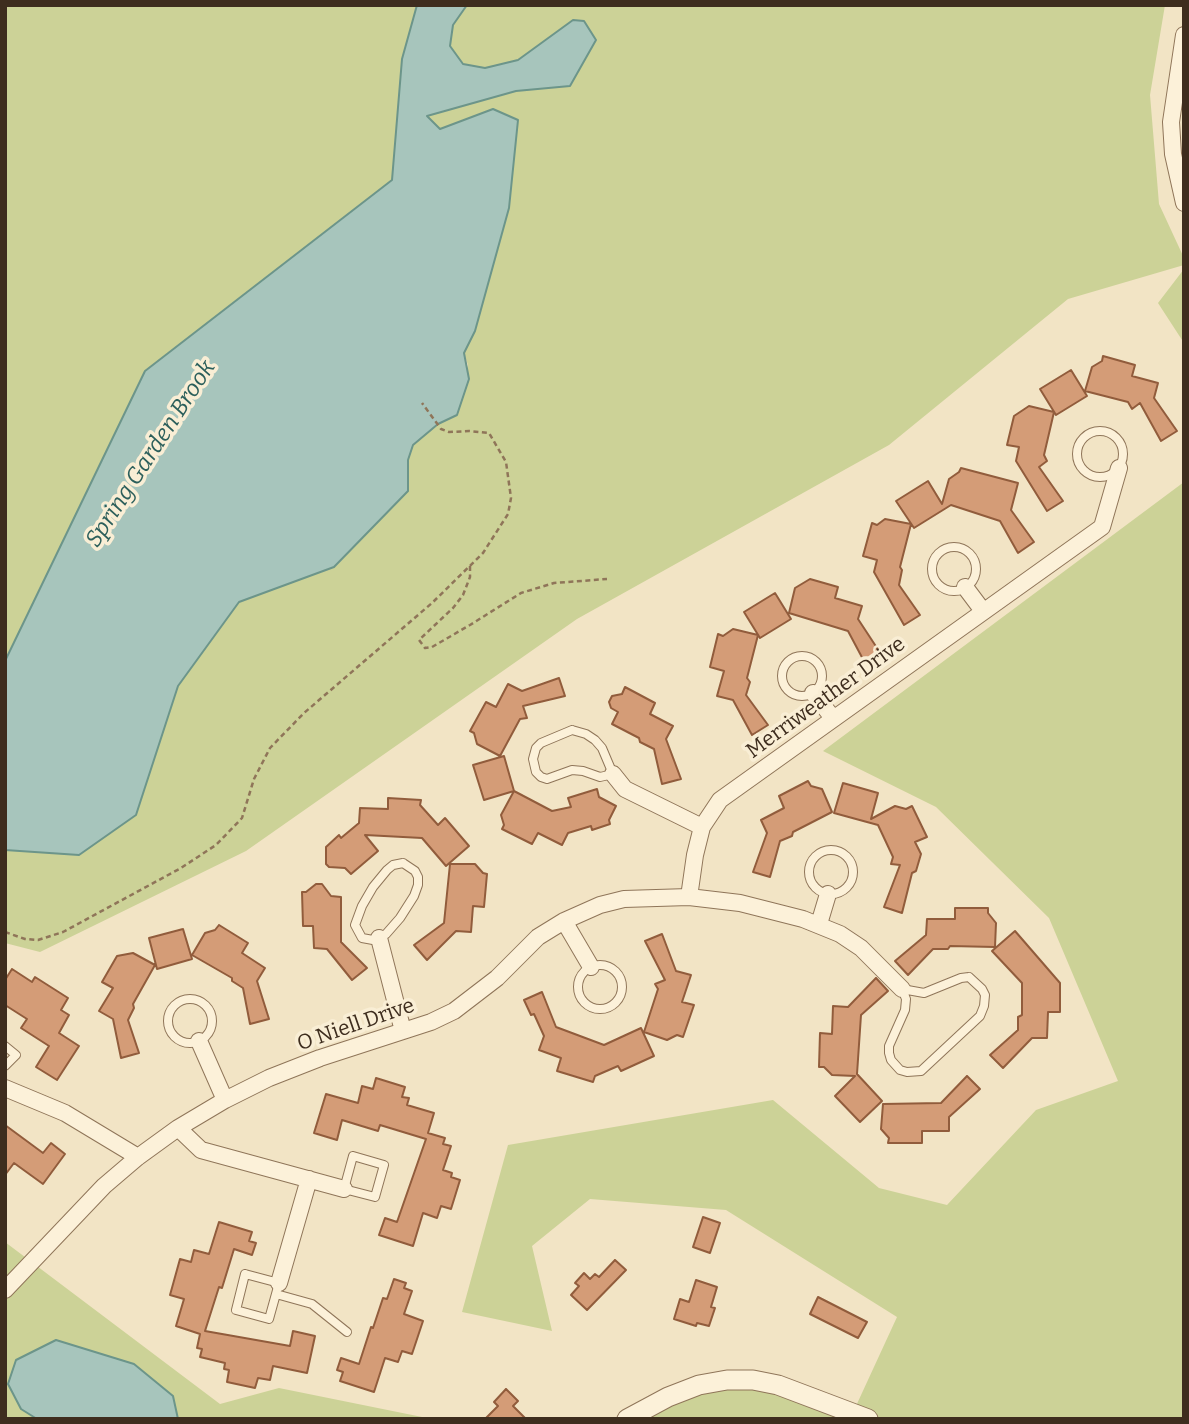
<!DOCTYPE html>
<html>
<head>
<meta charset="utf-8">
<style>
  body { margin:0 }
  #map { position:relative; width:1189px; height:1424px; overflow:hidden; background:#f2e4c5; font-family:Bitter,serif }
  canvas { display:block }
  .frame { position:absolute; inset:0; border:7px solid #3e2d1e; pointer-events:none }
</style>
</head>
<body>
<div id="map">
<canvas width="1189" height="1424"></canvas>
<div class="frame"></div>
</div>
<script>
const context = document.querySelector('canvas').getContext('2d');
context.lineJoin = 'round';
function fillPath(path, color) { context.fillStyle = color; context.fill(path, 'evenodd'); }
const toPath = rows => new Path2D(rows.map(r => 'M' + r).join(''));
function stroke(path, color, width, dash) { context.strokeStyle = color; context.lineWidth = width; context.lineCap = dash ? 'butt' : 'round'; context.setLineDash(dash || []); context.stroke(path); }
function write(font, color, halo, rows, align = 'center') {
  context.font = font + ' Bitter,serif'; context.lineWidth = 7; context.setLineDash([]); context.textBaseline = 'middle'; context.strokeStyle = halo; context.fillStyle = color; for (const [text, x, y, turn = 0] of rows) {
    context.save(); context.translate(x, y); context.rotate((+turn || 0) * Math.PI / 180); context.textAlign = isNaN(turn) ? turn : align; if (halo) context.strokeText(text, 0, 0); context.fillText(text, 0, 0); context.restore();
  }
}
fillPath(toPath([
  [5,5,417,5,402,59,392,180,145,371,5,661],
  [467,5,1165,5,1150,95,1159,204,1184,258,1184,265,1068,299,889,445,577,619,246,851,40,952,5,943,5,850,79,855,136,815,178,686,239,602,335,567,408,491,408,460,413,445,438,424,457,415,468,365,464,353,475,331,509,208,518,121,493,109,440,129,426,116,516,91,570,86,596,40,573,20,518,60,485,68,463,64,450,46,453,25],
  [1184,269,1184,343,1158,303],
  [1184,482,1184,1419,850,1419,897,1317,726,1210,590,1199,532,1246,552,1331,462,1312,508,1145,773,1100,879,1188,947,1205,1036,1110,1118,1081,1049,918,936,807,823,751],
  [5,1242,220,1404,279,1388,432,1419,5,1419],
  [746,1382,846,1419,638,1419,688,1391]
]), '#ccd297');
const water = toPath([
  [417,5,467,5,453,25,450,46,463,64,485,68,518,60,573,20,584,21,596,40,570,86,516,91,427,116,440,129,493,109,518,120,509,208,475,331,464,353,469,379,457,415,438,424,413,445,408,460,408,491,334,567,239,602,178,686,136,815,79,855,5,850,5,661,145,371,392,180,402,59,417,5],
  [56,1340,134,1364,173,1396,178,1419,37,1419,21,1409,8,1384,16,1360,56,1340]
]);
fillPath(water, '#a7c5bc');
stroke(water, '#6c958a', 2);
const building = toPath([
  [1103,356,1135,365,1132,376,1158,383,1154,398,1177,431,1161,441,1140,403,1132,409,1128,402,1085,391,1092,367,1102,361,1103,356],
  [1071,370,1087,396,1056,415,1040,389,1071,370],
  [1029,406,1054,412,1044,455,1047,461,1039,467,1063,501,1047,511,1016,461,1019,447,1007,445,1014,416,1029,406],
  [961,468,1018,483,1011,510,1034,542,1018,553,1000,521,951,505,914,528,896,501,928,481,942,504,949,479,959,472,961,468],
  [885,519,911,524,900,567,902,570,899,585,920,615,904,625,874,572,877,560,863,556,872,523,877,525,885,519],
  [810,579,838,587,835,598,862,606,858,619,881,654,865,663,848,631,789,613,795,588,810,579],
  [775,593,791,619,760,638,744,612,775,593],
  [733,629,758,635,747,678,750,682,746,695,768,725,752,735,733,700,717,696,724,671,710,667,718,634,723,636,733,629],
  [559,678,565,696,523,706,527,718,520,719,500,756,477,744,474,733,470,731,486,702,496,707,508,684,522,691,559,678],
  [625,687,655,703,650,714,673,726,666,739,681,779,662,784,654,749,640,742,639,738,612,724,618,712,611,708,609,702,612,696,622,694,625,687],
  [504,756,514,791,552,811,571,807,568,798,597,789,599,797,616,806,609,820,610,824,592,830,591,826,568,833,562,845,538,833,532,844,502,829,504,825,501,815,514,791,484,800,473,765,504,756],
  [808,781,811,786,822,789,832,812,793,832,792,836,780,841,770,877,753,872,767,833,761,820,784,808,779,796,808,781],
  [843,783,878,793,871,819,895,806,906,809,912,806,927,837,915,842,921,854,916,871,912,873,902,913,884,907,900,865,891,864,893,857,878,825,834,813,843,783],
  [388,798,421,800,420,805,438,825,445,818,469,846,446,866,422,838,365,835,378,851,351,874,345,868,329,867,326,864,326,847,339,835,341,838,359,823,360,808,388,809,388,798],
  [450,864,475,864,483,873,487,874,484,907,473,906,471,932,456,931,427,960,414,945,444,923,450,864],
  [316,884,322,884,331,896,341,897,341,942,367,968,352,980,327,949,314,948,313,926,303,926,302,892,306,892,316,884],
  [955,908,988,908,988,913,996,923,995,947,950,946,948,949,933,949,908,975,895,961,926,935,927,919,955,919,955,908],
  [219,925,248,943,242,953,265,968,257,981,269,1019,250,1024,243,988,232,981,232,978,192,955,205,933,215,930,219,925],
  [183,929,192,959,157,969,149,938,183,929],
  [1015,931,1060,983,1060,1012,1048,1012,1047,1038,1032,1038,1003,1068,990,1055,1018,1030,1018,1017,1022,1015,1022,983,992,951,1015,931],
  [662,934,676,971,691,975,682,1002,694,1005,683,1037,677,1035,667,1040,644,1032,658,989,655,984,665,980,645,941,662,934],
  [133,953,155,965,133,1004,134,1008,128,1020,139,1053,121,1058,113,1019,99,1011,113,988,102,982,117,956,133,953],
  [12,969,32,982,35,977,68,998,61,1010,69,1015,59,1033,79,1046,57,1080,36,1067,49,1046,21,1028,27,1019,5,1005,5,980,12,969],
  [876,978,888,991,861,1015,857,1074,882,1101,860,1122,835,1096,855,1076,832,1075,824,1067,819,1067,820,1033,832,1034,833,1006,848,1007,876,978],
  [542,992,556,1027,604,1045,641,1028,654,1056,621,1071,618,1066,595,1076,593,1082,557,1071,561,1058,539,1050,544,1036,534,1014,531,1015,524,1000,542,992],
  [967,1076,980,1089,949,1117,949,1131,922,1131,922,1143,888,1143,889,1138,881,1129,883,1104,941,1103,967,1076],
  [376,1078,405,1087,402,1097,409,1098,407,1105,434,1113,428,1133,445,1138,443,1144,451,1146,443,1170,452,1173,451,1177,460,1180,451,1209,441,1206,437,1218,423,1213,413,1246,379,1235,385,1218,397,1222,426,1139,380,1125,378,1131,342,1120,337,1140,314,1133,326,1094,358,1103,362,1086,373,1089,376,1078],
  [5,1125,43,1153,51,1143,65,1154,43,1184,14,1163,5,1175,5,1125],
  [703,1217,720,1223,710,1253,693,1247,703,1217],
  [219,1222,252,1232,249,1241,256,1243,252,1255,234,1249,222,1288,219,1287,205,1331,290,1346,293,1331,315,1336,307,1373,273,1366,270,1380,258,1378,255,1388,227,1382,229,1370,224,1369,225,1363,200,1357,202,1349,197,1348,200,1334,176,1326,184,1299,170,1295,180,1259,191,1262,194,1250,209,1254,219,1222],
  [615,1260,626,1270,587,1310,571,1295,579,1286,575,1283,584,1273,590,1279,595,1274,599,1277,615,1260],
  [394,1279,406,1283,404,1288,412,1291,404,1314,423,1321,412,1354,402,1351,398,1362,385,1358,374,1392,340,1381,343,1372,337,1370,341,1358,359,1364,371,1327,373,1328,383,1298,387,1299,394,1279],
  [696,1280,717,1287,711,1307,715,1308,709,1326,697,1323,696,1326,674,1319,680,1299,689,1302,696,1280],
  [818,1297,867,1322,858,1338,810,1314,818,1297],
  [506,1389,518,1401,513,1406,526,1419,485,1419,498,1406,494,1402,506,1389]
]);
fillPath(building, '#d49c77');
stroke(building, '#915c3c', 2);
const service = toPath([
  '1077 454a23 23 0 1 1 46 0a23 23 0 1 1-46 0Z',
  '932 569a22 22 0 1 1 44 0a22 22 0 1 1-44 0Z',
  '782 676a20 20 0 1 1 40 0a20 20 0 1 1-40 0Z',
  [572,730,586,734,595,740,602,748,613,774,600,777,583,771,572,770,547,779,541,777,536,772,533,759,536,748,541,743,572,730],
  '809 872a22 22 0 1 1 44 0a22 22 0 1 1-44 0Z',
  [403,863,415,871,418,877,418,885,414,896,400,918,386,934,373,940,362,938,355,925,362,906,373,887,387,870,393,865,403,863],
  '578 987a22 22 0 1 1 44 0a22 22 0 1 1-44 0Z',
  [969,977,982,989,985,995,984,1006,980,1016,921,1071,907,1072,900,1070,891,1060,889,1053,889,1046,905,1010,906,999,902,989,924,993,961,978,969,977],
  '168 1021a22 22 0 1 1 44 0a22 22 0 1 1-44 0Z',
  [5,1046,16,1055,5,1066],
  [353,1156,384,1165,375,1197,344,1189,353,1156],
  [245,1274,279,1283,269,1319,236,1310,245,1274],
  [276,1294,312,1304,347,1332]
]);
const minor = toPath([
  [1184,35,1171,122,1173,154,1184,203],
  [965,587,983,611],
  [813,693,833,718],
  [613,774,625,789,702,827],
  [689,897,695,855,702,827,720,800,1102,527,1119,468],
  [564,921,591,967],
  [819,924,828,894],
  [379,938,403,1031],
  [199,1041,225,1100],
  [5,1088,65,1113,138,1157],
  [178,1128,201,1150,344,1189],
  [279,1283,309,1179],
  [5,1290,104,1186,138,1157,178,1128,225,1100,269,1078,320,1058,431,1022,454,1011,497,978,538,937,564,921,600,905,624,899,689,897,740,903,803,919,840,934,861,948,902,989]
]);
const tertiary = toPath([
  [627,1419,668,1397,699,1385,727,1380,753,1380,778,1385,868,1419]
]);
stroke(service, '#8f7559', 10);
stroke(minor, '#8f7559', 18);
stroke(tertiary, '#8f7559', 21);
stroke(toPath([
  [470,566,470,577,463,595,453,608,419,640,425,648,432,647,470,625,521,593,554,583,607,579],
  [5,932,25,939,38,940,63,932,181,868,216,845,242,818,254,779,270,748,304,713,432,603,483,553,508,514,511,498,506,462,489,433,469,431,449,432,441,429,422,403]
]), '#8f7559', 2.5, [5, 3.5]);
stroke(service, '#fcf1d9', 8);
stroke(minor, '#fcf1d9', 16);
stroke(tertiary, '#fcf1d9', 19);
write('21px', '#3e2d1e', '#f9eed5', [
  ["Merriweather Drive",826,698,-36],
  ["O Niell Drive",356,1025,-19]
]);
write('italic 23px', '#2c5f5b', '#f9eed5', [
  ["Spring Garden Brook",151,454,-57]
]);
</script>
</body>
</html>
